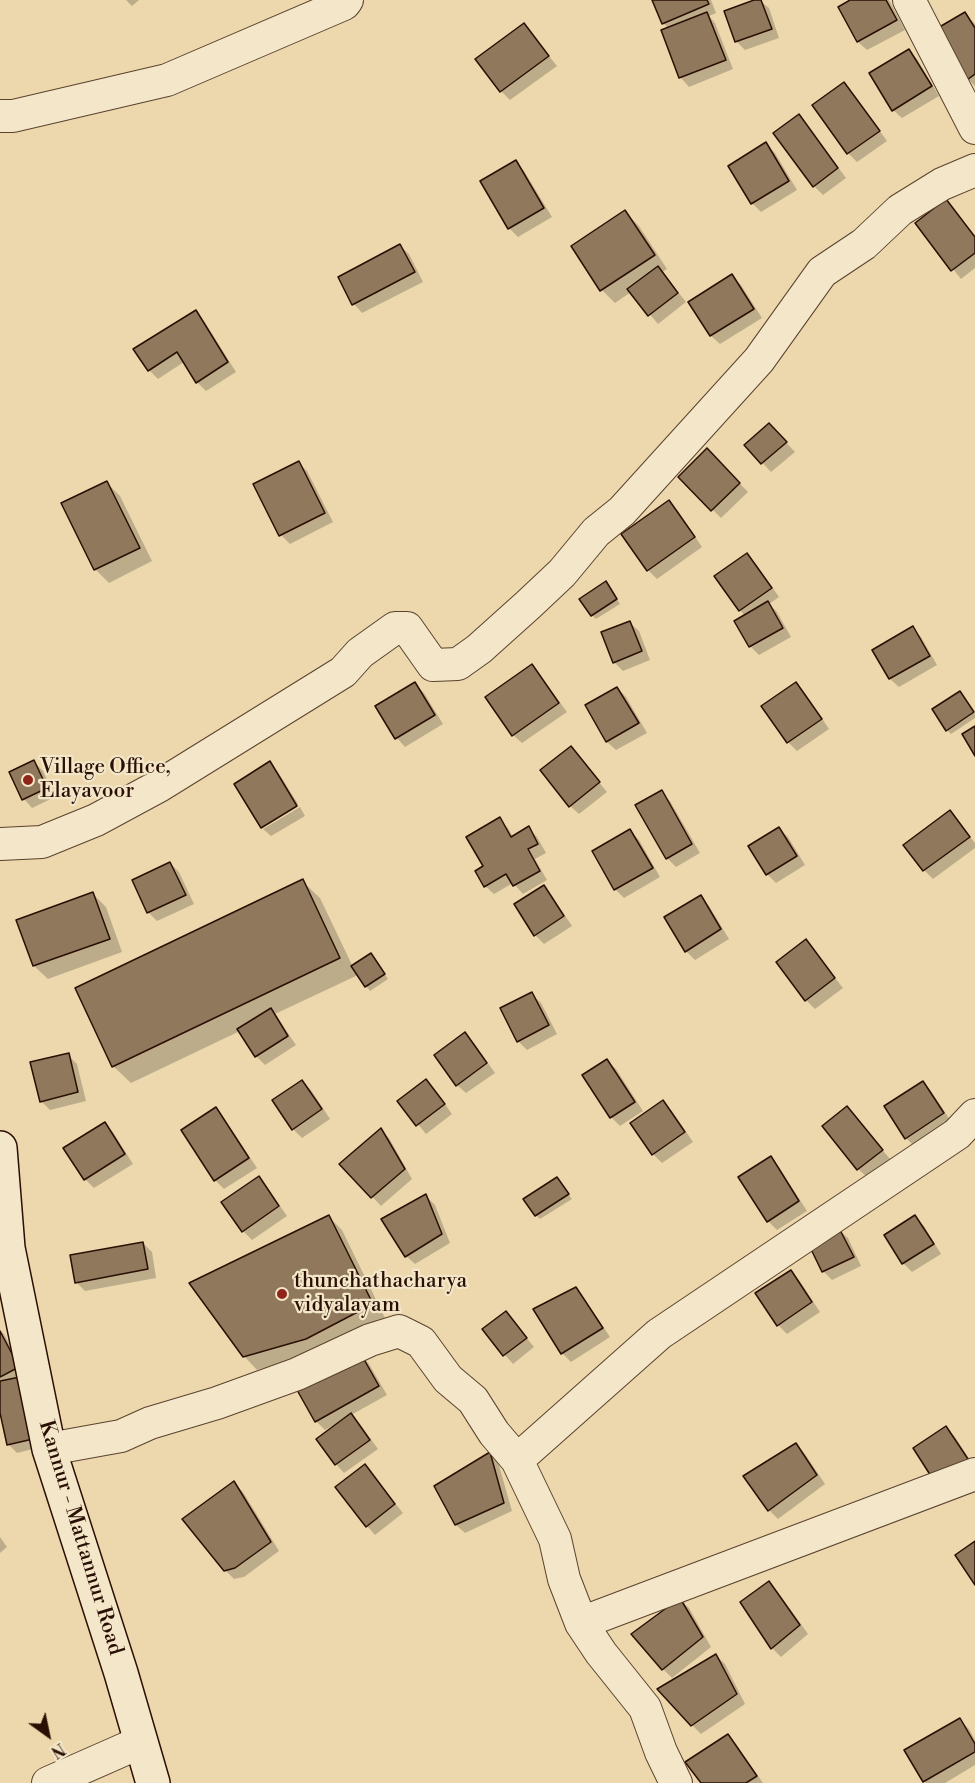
<!DOCTYPE html>
<html>
<head>
<meta charset="utf-8">
<style>
  body { margin:0 }
  #map { position:relative; width:975px; height:1783px; overflow:hidden; background:#ecd8ac; font-family:"Libre Bodoni",serif }
  canvas { display:block }
  .north { position:absolute; left:18px; top:1705px; width:60px; height:60px; -webkit-text-stroke:4px #f3e6c9; paint-order:stroke; rotate:147deg; font-size:16px; font-weight:700; line-height:24px; text-align:center; color:#2a1004 }
  .north::after { content:''; display:block; margin:auto; width:21px; height:27px; background:#2a1004; clip-path:polygon(50% 0,100% 100%,50% 72%,0 100%) }
</style>
</head>
<body>
<div id="map">
<canvas width="975" height="1783"></canvas>
<div class="north">N</div>
</div>
<script>
const context = document.querySelector('canvas').getContext('2d');
context.lineJoin = 'round';
function fillPath(path, color) { context.fillStyle = color; context.fill(path, 'evenodd'); }
const toPath = rows => new Path2D(rows.map(r => 'M' + r).join(''));
function stroke(path, color, width, dash) { context.strokeStyle = color; context.lineWidth = width; context.lineCap = dash ? 'butt' : 'round'; context.setLineDash(dash || []); context.stroke(path); }
function write(font, color, halo, rows, align = 'center') {
  context.font = font + ' "Libre Bodoni",serif'; context.lineWidth = 4.5; context.setLineDash([]); context.textBaseline = 'middle'; context.strokeStyle = halo; context.fillStyle = color; for (const [text, x, y, turn = 0] of rows) {
    context.save(); context.translate(x, y); context.rotate((+turn || 0) * Math.PI / 180); context.textAlign = isNaN(turn) ? turn : align; if (halo) context.strokeText(text, 0, 0); context.fillText(text, 0, 0); context.restore();
  }
}
fillPath(toPath([
  [126,0,139,0,132,6],
  [654,0,711,0,716,13,709,16,715,23,733,69,689,87,681,78,663,31,669,29,663,23],
  [759,0,769,8,779,38,745,50,736,41],
  [853,0,889,0,905,30,867,50,858,42,840,8],
  [965,14,975,24,975,86,968,79],
  [524,25,557,66,510,100,501,91],
  [909,51,917,59,939,96,902,118,893,110],
  [843,84,852,93,887,141,857,162,848,153],
  [798,116,807,125,846,178,823,195,814,186],
  [766,144,775,153,797,190,761,212,752,203,730,167],
  [516,162,524,171,552,217,518,237,509,228],
  [946,201,975,236,975,268,961,279,917,224],
  [625,212,639,226,667,269,662,272,686,302,658,324,631,292,615,303,602,290],
  [400,246,409,254,423,282,362,313,354,304],
  [732,276,741,285,762,318,720,344,711,336,690,303],
  [195,312,204,321,236,372,206,391,197,382,184,362,158,379,149,370],
  [778,434,795,452,771,472,746,445],
  [707,450,748,492,721,518,680,477],
  [299,463,307,471,333,522,290,544,281,535,255,485],
  [107,483,120,496,152,561,109,583,95,569],
  [669,502,678,511,702,547,657,579,648,570],
  [747,555,756,564,779,597,769,604,777,612,791,637,759,655,750,646,736,621,745,616,740,610],
  [609,587,620,604,596,619,592,615],
  [630,623,639,631,650,660,623,671,614,662],
  [913,628,921,637,937,665,899,687,890,679],
  [531,666,540,675,567,712,522,743,513,735],
  [415,684,424,693,443,724,405,747,397,738],
  [796,684,805,693,829,729,797,751,788,742,763,706],
  [617,688,626,697,647,733,616,750,607,742,587,706],
  [963,697,975,714,975,718,951,734,947,730],
  [571,748,607,792,579,814,570,806],
  [34,762,43,771,55,797,32,808,24,799],
  [270,763,278,772,298,804,262,827,236,784],
  [661,792,670,801,700,853,676,867,667,858],
  [300,807,305,816,271,836,263,829],
  [950,812,975,843,975,848,933,879,924,870],
  [499,819,508,828,513,837,528,828,537,837,546,853,535,859,547,880,523,894,513,883,494,894,485,886,485,866],
  [779,829,788,837,805,865,776,883,767,874],
  [630,831,639,840,660,877,624,898,615,889],
  [170,863,179,872,194,904,157,921,148,912],
  [302,881,320,898,353,967,371,955,388,979,370,991,358,975,275,1014,296,1045,265,1065,256,1056,240,1031,131,1083,113,1066],
  [543,887,552,896,572,926,544,944,535,935],
  [92,893,106,907,122,952,48,979,34,966,18,920],
  [700,897,709,906,729,939,695,960,686,951],
  [806,941,843,988,815,1009,806,1000],
  [532,994,541,1003,557,1034,527,1050,518,1041],
  [465,1034,474,1043,495,1073,466,1093,457,1085],
  [68,1055,77,1064,86,1101,50,1110,41,1101],
  [607,1061,616,1069,643,1111,620,1126,611,1117],
  [302,1081,311,1090,330,1119,302,1138,293,1129],
  [923,1083,931,1091,952,1123,915,1147,906,1138],
  [435,1090,452,1114,426,1134,400,1102],
  [663,1102,672,1111,693,1142,662,1163,653,1154],
  [847,1108,890,1159,867,1177,858,1169],
  [216,1109,224,1118,257,1168,224,1189,215,1180],
  [104,1124,113,1132,133,1164,94,1188,85,1179],
  [380,1130,389,1138,412,1179,381,1206,341,1164],
  [770,1158,779,1167,807,1211,777,1230,768,1221],
  [259,1178,267,1187,287,1216,252,1240,243,1231],
  [557,1179,572,1199,540,1219,536,1215],
  [426,1196,435,1205,450,1243,415,1264,406,1256],
  [329,1217,342,1230,385,1318,319,1352,257,1370,244,1356],
  [915,1217,924,1226,941,1254,912,1272,903,1263,886,1236],
  [839,1230,848,1238,861,1266,832,1280,823,1271,810,1244],
  [143,1243,152,1252,156,1278,85,1291,76,1282],
  [791,1272,799,1280,820,1312,787,1334,778,1325,758,1294],
  [575,1289,584,1298,610,1337,571,1362,562,1353],
  [506,1313,534,1347,513,1364,505,1355],
  [0,1330,4,1334,27,1376,41,1447,17,1453,8,1444,0,1406],
  [361,1355,369,1364,387,1395,351,1415,360,1424,378,1449,344,1473,336,1464,337,1425,336,1424,325,1430,316,1421],
  [946,1428,955,1437,975,1468,946,1492],
  [796,1445,805,1454,825,1484,778,1519,769,1510],
  [489,1453,498,1462,512,1511,465,1533,456,1525,436,1487],
  [365,1466,403,1513,375,1535,367,1526],
  [234,1483,243,1492,279,1551,244,1577,234,1579,225,1570],
  [0,1537,7,1547,0,1553],
  [769,1583,778,1592,808,1634,781,1657,772,1648,742,1603],
  [680,1600,689,1608,711,1647,672,1678,663,1669],
  [716,1655,725,1664,745,1704,701,1734,692,1725],
  [960,1720,969,1729,975,1740,975,1765,945,1783,926,1783,924,1781],
  [728,1735,736,1744,763,1783,703,1783]
]), '#0003');
const building = toPath([
  [652,0,707,0,709,4,662,24,652,0],
  [754,0,761,0,772,29,735,42,724,11,754,0],
  [850,0,886,0,897,20,857,42,838,7,850,0],
  [707,12,726,60,679,78,661,30,707,12],
  [965,12,975,28,975,74,967,80,936,29,965,12],
  [524,23,549,56,500,92,475,59,524,23],
  [909,49,932,86,892,111,869,73,909,49],
  [844,82,880,131,847,154,812,105,844,82],
  [799,114,838,168,813,187,773,133,799,114],
  [766,142,789,181,751,204,728,166,766,142],
  [516,160,544,208,508,229,480,181,516,160],
  [946,199,975,237,975,253,951,271,915,223,946,199],
  [625,210,655,255,600,291,571,246,625,210],
  [400,244,415,272,352,305,338,277,400,244],
  [658,266,678,293,648,316,627,289,658,266],
  [732,274,754,309,710,336,688,302,732,274],
  [196,310,228,362,196,383,177,352,148,371,133,349,196,310],
  [769,423,787,442,761,464,744,445,769,423],
  [707,448,740,483,711,511,678,477,707,448],
  [299,461,325,513,279,536,253,484,299,461],
  [107,481,140,548,94,570,61,503,107,481],
  [669,500,695,537,647,571,621,534,669,500],
  [747,553,772,588,739,611,714,576,747,553],
  [606,581,617,599,591,616,579,599,606,581],
  [768,601,783,628,749,647,734,621,768,601],
  [630,621,642,651,613,663,601,632,630,621],
  [913,626,930,656,889,679,872,650,913,626],
  [532,664,559,703,512,736,485,697,532,664],
  [415,682,435,715,395,739,375,706,415,682],
  [796,682,822,719,787,743,761,706,796,682],
  [617,687,639,723,606,742,585,705,617,687],
  [960,691,974,712,946,731,932,709,960,691],
  [975,726,975,756,962,734,975,726],
  [571,746,600,782,569,807,540,770,571,746],
  [34,760,47,788,22,800,9,772,34,760],
  [270,761,297,806,261,828,234,784,270,761],
  [662,790,692,844,666,859,635,805,662,790],
  [950,810,970,837,923,871,903,845,950,810],
  [500,817,511,837,529,826,538,844,528,849,540,871,513,886,506,874,484,887,475,871,483,866,466,837,500,817],
  [779,827,797,856,766,875,748,846,779,827],
  [630,829,653,868,614,890,592,851,630,829],
  [170,862,186,895,147,913,132,880,170,862],
  [303,879,340,958,112,1067,75,988,303,879],
  [544,885,564,916,534,936,514,904,544,885],
  [93,892,110,939,33,966,16,920,93,892],
  [701,895,721,929,685,952,664,917,701,895],
  [806,939,835,978,805,1001,776,962,806,939],
  [371,953,385,974,365,987,351,966,371,953],
  [532,992,549,1025,517,1042,500,1008,532,992],
  [271,1008,288,1036,255,1057,237,1029,271,1008],
  [465,1032,487,1063,456,1086,434,1055,465,1032],
  [69,1053,78,1092,40,1102,30,1062,69,1053],
  [607,1059,635,1102,610,1118,582,1075,607,1059],
  [426,1079,445,1104,416,1126,397,1101,426,1079],
  [302,1080,322,1109,292,1130,272,1100,302,1080],
  [923,1081,944,1113,905,1139,884,1106,923,1081],
  [663,1100,685,1132,652,1155,630,1123,663,1100],
  [847,1106,883,1150,857,1170,822,1126,847,1106],
  [216,1107,249,1158,214,1181,181,1130,216,1107],
  [105,1122,125,1154,84,1180,63,1148,105,1122],
  [381,1128,405,1169,371,1198,339,1164,381,1128],
  [771,1156,799,1201,767,1222,738,1177,771,1156],
  [259,1176,279,1206,242,1232,221,1202,259,1176],
  [557,1177,569,1194,535,1216,523,1199,557,1177],
  [426,1194,442,1234,405,1257,381,1219,426,1194],
  [329,1215,373,1304,306,1339,243,1357,189,1283,329,1215],
  [915,1215,934,1244,902,1264,884,1235,915,1215],
  [839,1228,854,1257,822,1272,808,1243,839,1228],
  [143,1242,148,1269,75,1283,70,1255,143,1242],
  [791,1270,812,1302,777,1326,755,1293,791,1270],
  [576,1287,603,1328,561,1354,533,1309,576,1287],
  [506,1311,527,1338,503,1356,482,1329,506,1311],
  [0,1331,19,1367,0,1377,0,1331],
  [361,1354,379,1386,315,1422,297,1390,361,1354],
  [20,1377,33,1439,7,1445,0,1413,0,1381,20,1377],
  [351,1413,370,1440,335,1465,316,1439,351,1413],
  [946,1426,970,1462,936,1484,913,1448,946,1426],
  [796,1443,817,1475,768,1511,743,1476,796,1443],
  [490,1452,504,1503,455,1525,434,1486,490,1452],
  [365,1464,395,1504,366,1527,335,1487,365,1464],
  [234,1481,271,1542,235,1568,224,1571,182,1519,234,1481],
  [975,1541,975,1585,955,1555,975,1541],
  [769,1581,800,1625,771,1649,740,1602,769,1581],
  [680,1598,703,1637,662,1670,631,1634,680,1598],
  [716,1654,737,1694,691,1726,657,1689,716,1654],
  [960,1718,975,1744,975,1752,923,1782,904,1750,960,1718],
  [728,1734,757,1776,746,1783,701,1783,685,1762,728,1734]
]);
fillPath(building, '#8f785b');
stroke(building, '#2a1004', 1.5);
const street = toPath([
  [909,0,975,128],
  [0,116,13,116,167,80,344,4,347,0],
  [0,844,42,842,96,820,159,786,343,672,360,653,395,628,407,628,433,665,458,664,479,649,528,605,562,573,596,532,622,511,759,360,822,272,864,244,900,210,942,184,975,170],
  [49,1449,121,1436,150,1423,217,1403,297,1374,370,1340,399,1331,421,1342,448,1379,473,1400,494,1433,517,1460,555,1539,564,1579,581,1623,601,1653,645,1708,661,1752,676,1783],
  [517,1460,659,1334,957,1134,975,1115],
  [581,1623,975,1474],
  [48,1783,141,1742]
]);
const secondary = toPath([
  [0,1148,8,1248,49,1449,121,1673,153,1783]
]);
stroke(street, '#5a422e', 34);
stroke(secondary, '#2a1004', 36);
stroke(street, '#f3e6c9', 32);
stroke(secondary, '#f3e6c9', 33);
for (const [x, y, r, color] of [
  [28,780,6,"#8f2418"],
  [282,1294,6,"#8f2418"]
]) { const dot = new Path2D(); dot.arc(x, y, r, 0, 2 * Math.PI); context.fillStyle = color; context.fill(dot); stroke(dot, '#f3e6c9', 2); }
write('21px', '#2a1004', '#f3e6c9', [
  ["Village Office,",40,768],
  ["Elayavoor",40,792],
  ["thunchathacharya",294,1282],
  ["vidyalayam",294,1306]
], 'left');
write('21px', '#2a1004', '#f3e6c9', [
  ["Kannur - Mattannur Road",80,1538,73]
]);
</script>
</body>
</html>
